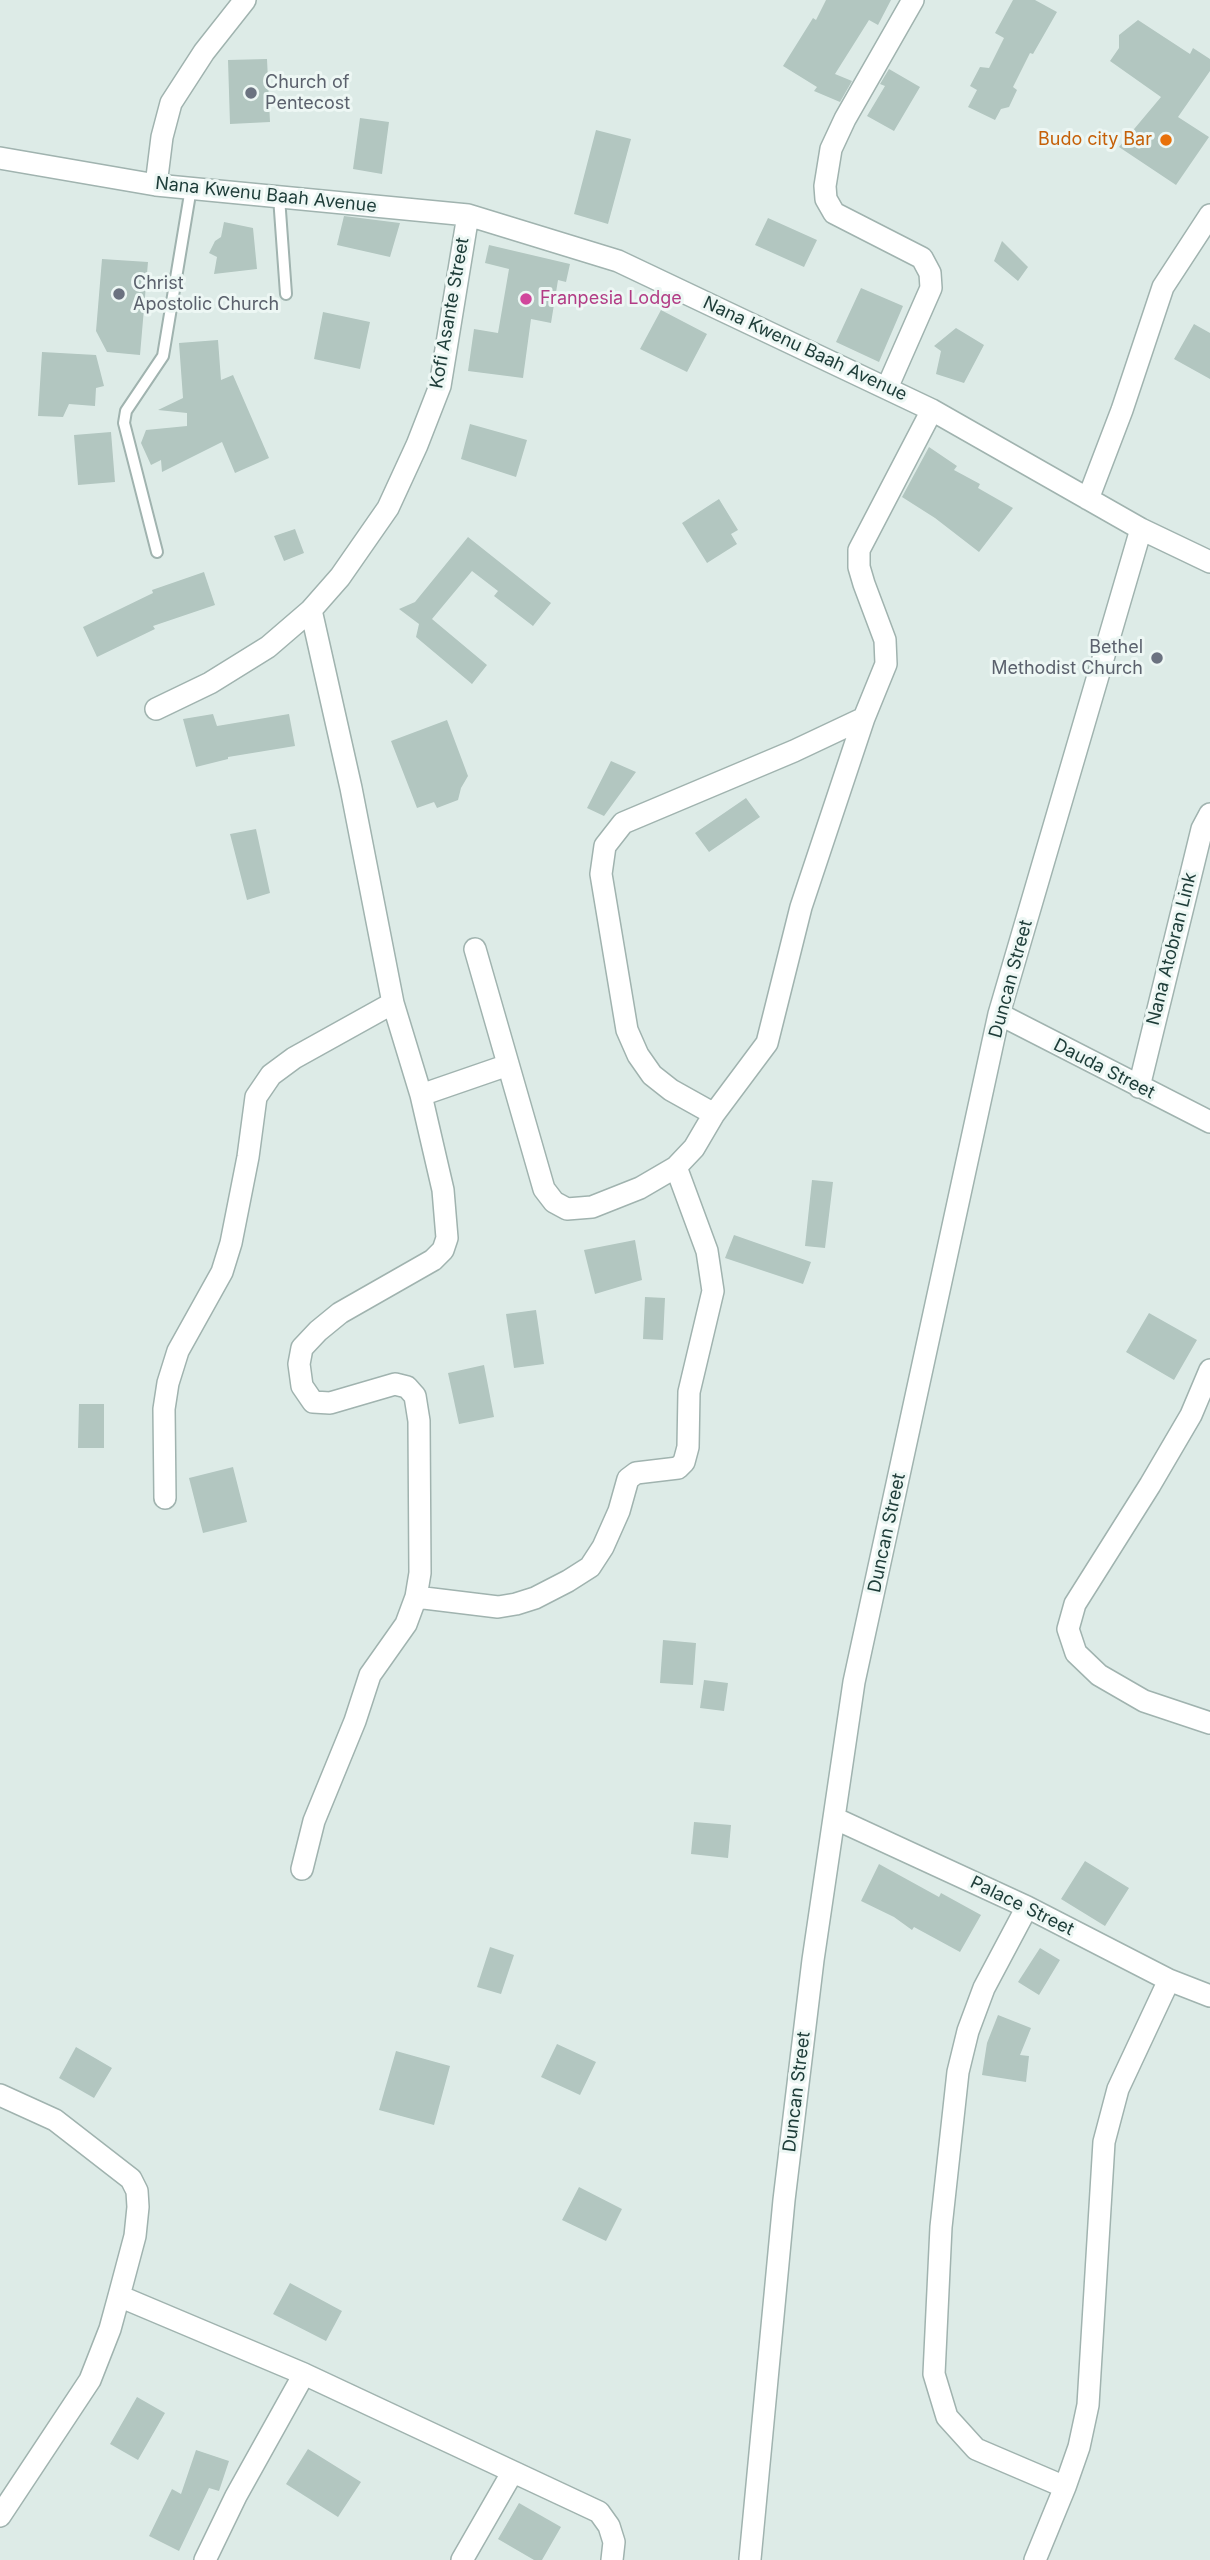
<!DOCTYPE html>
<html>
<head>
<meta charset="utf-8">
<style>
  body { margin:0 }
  canvas { display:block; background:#ddebe7 }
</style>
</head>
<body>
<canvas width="1210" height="2560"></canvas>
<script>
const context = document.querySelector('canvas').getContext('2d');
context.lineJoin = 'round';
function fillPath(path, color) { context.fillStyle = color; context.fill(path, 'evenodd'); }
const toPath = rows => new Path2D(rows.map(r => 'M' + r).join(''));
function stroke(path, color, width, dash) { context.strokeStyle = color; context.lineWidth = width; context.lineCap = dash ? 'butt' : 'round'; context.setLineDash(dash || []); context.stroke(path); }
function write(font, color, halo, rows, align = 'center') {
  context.font = font + ' Inter,sans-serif'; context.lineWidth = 6; context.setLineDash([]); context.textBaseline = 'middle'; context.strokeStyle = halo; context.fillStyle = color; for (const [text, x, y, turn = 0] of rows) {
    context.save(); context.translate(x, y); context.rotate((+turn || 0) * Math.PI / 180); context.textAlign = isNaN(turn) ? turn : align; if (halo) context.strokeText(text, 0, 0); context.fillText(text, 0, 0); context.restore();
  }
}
fillPath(toPath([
  [826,0,891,0,878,25,869,20,835,74,852,81,840,102,814,91,817,87,783,66,813,18,816,20],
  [1013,0,1035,0,1057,12,1033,54,1030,53,1013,87,1017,90,1009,107,1001,109,995,120,968,107,977,90,970,86,980,67,989,68,1004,38,995,33],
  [1138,20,1190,54,1193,48,1210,59,1210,71,1178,117,1209,137,1176,185,1119,147,1161,97,1110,61,1119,48,1119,35],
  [267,59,270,122,230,124,228,60],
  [889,69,920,87,894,131,867,116,885,86,880,84],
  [360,118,389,122,382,174,353,169],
  [596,130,631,139,608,224,574,214],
  [344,216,400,223,390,257,337,245],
  [768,218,817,240,804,267,755,245],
  [224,222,253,228,257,269,214,274,217,257,209,253,215,241,221,237],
  [1002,241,1028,267,1018,281,994,261],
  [489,245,570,264,566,282,558,280,551,323,531,319,523,378,468,371,474,329,498,333,509,269,485,263],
  [102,259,148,262,140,355,107,352,96,331],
  [861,288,903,306,879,362,836,342],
  [661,310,707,334,687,372,640,349],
  [323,312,370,322,360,369,314,359],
  [1194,324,1210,333,1210,379,1174,359],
  [956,328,984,345,964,383,936,374,941,351,934,346],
  [218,340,221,380,233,375,269,458,235,473,222,442,162,472,161,460,151,465,141,443,146,430,187,426,187,413,158,410,183,398,179,343],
  [42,352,96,355,104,386,96,388,95,406,69,404,63,417,38,416],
  [470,424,527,440,516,477,461,459],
  [111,432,115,482,78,485,74,435],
  [929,447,957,466,954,470,980,484,978,488,1013,508,979,552,935,518,902,497],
  [719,499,738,530,731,534,737,544,707,563,682,523],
  [295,529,304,553,284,561,274,536],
  [468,537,551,603,533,626,494,596,498,591,472,571,432,619,487,665,472,684,416,637,419,624,399,609,415,602],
  [204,572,215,605,153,626,155,629,97,657,83,627,153,593,152,590],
  [213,714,217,726,289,714,295,746,228,757,228,759,196,767,183,719],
  [447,720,468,776,461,788,458,800,437,808,434,802,417,808,391,741],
  [611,761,636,772,604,816,587,808],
  [746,798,760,817,709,852,695,833],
  [256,829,270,893,247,900,230,834],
  [812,1180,833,1182,825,1248,805,1246],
  [734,1235,811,1262,803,1284,725,1258],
  [635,1240,642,1280,595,1294,584,1250],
  [645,1297,665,1298,663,1340,643,1339],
  [536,1310,544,1364,514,1368,506,1314],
  [1149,1313,1197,1340,1174,1380,1126,1352],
  [484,1365,494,1417,459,1424,448,1373],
  [79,1404,104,1404,104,1448,78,1448],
  [233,1467,247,1522,203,1533,189,1478],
  [663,1640,696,1643,693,1685,660,1683],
  [704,1680,728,1683,724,1711,700,1708],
  [694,1822,731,1825,728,1858,691,1854],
  [1085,1861,1129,1888,1105,1926,1061,1899],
  [879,1864,939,1897,941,1893,981,1915,960,1952,914,1927,912,1930,894,1917,861,1901],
  [490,1947,514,1955,501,1994,477,1987],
  [1040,1948,1060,1960,1039,1995,1018,1982],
  [998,2015,1031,2028,1020,2055,1029,2056,1026,2082,982,2075,987,2043],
  [557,2044,596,2062,580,2095,541,2077],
  [76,2047,112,2068,94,2098,59,2078],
  [396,2051,450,2066,434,2125,379,2110],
  [579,2187,622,2209,606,2241,562,2220],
  [290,2283,342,2311,326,2341,273,2314],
  [137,2397,165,2413,138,2460,110,2444],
  [308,2449,361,2482,338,2517,286,2484],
  [196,2450,229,2461,219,2491,209,2488,179,2551,149,2536,172,2489,181,2494],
  [519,2503,561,2527,542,2560,534,2560,498,2539]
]), '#b2c6c0');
const lane = toPath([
  [279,197,286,294],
  [157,552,124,423,126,411,163,356,191,188]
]);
const street = toPath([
  [0,158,156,185,468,215,618,261,932,410,1141,529,1210,562],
  [156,185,162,137,171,103,204,52,245,0],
  [887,388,931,288,930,273,922,258,834,213,826,199,825,186,831,149,845,119,913,0],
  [1088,499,1122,410,1163,287,1210,215],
  [156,709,210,683,268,647,311,610,340,577,388,508,417,445,440,386,468,215],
  [475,949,544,1189,554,1202,567,1209,592,1207,640,1188,676,1167,694,1148,714,1114,767,1043,801,907,864,718,886,664,885,640,864,584,859,567,859,550,932,410],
  [999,1014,1210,1122],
  [1139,1087,1202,829,1210,814],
  [421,1095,508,1065],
  [714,1114,671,1090,652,1075,638,1055,627,1030,601,874,605,846,623,823,794,751,864,718],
  [1210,1370,1191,1415,1150,1485,1075,1604,1068,1629,1076,1653,1099,1675,1144,1701,1210,1723],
  [165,1498,164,1409,168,1383,178,1351,222,1272,231,1243,248,1157,256,1097,271,1075,294,1058,393,1003],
  [416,1597,498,1607,516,1604,535,1598,568,1581,590,1567,603,1547,619,1511,628,1479,636,1473,678,1468,684,1462,688,1447,689,1392,713,1291,707,1251,676,1167],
  [834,1818,1027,1907,1169,1980,1210,1996],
  [302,1869,314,1821,355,1721,370,1675,406,1624,416,1597,420,1573,419,1421,415,1396,407,1387,395,1384,330,1403,313,1402,302,1386,299,1364,302,1348,318,1331,340,1313,433,1260,443,1250,447,1238,443,1190,421,1095,393,1003,351,788,311,610],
  [1027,1907,984,1988,968,2031,958,2072,941,2227,934,2374,947,2417,976,2449,1065,2487],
  [0,2095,55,2120,131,2179,137,2191,138,2207,135,2236,119,2296,110,2329,90,2380,0,2516],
  [119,2296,304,2374,599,2512,609,2526,614,2542,612,2560],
  [750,2559,784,2200,813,1960,854,1682,999,1014,1141,529],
  [205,2560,236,2496,304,2374],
  [462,2560,512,2473],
  [1035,2560,1065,2487,1079,2447,1088,2405,1104,2142,1118,2089,1169,1980]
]);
stroke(lane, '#a0b3af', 14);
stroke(street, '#a0b3af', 24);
stroke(lane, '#fff', 10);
stroke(street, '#fff', 21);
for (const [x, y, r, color] of [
  [251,93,7,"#6b7280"],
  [1166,140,7,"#e8710a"],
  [119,294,7,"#6b7280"],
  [526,299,7,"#d1479c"],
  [1157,658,7,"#6b7280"]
]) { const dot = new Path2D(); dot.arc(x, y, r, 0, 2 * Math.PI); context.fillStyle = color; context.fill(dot); stroke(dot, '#edf7f4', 2.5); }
write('18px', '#5b616d', '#edf7f4', [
  ["Church of",265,83],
  ["Pentecost",265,104],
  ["Christ",133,284],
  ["Apostolic Church",133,305],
  ["Bethel",1143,648,"right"],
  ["Methodist Church",1143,669,"right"]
], 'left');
write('18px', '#c56008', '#edf7f4', [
  ["Budo city Bar",1152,140]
], 'right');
write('18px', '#1d3c38', '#edf7f4', [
  ["Nana Kwenu Baah Avenue",266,195,6],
  ["Kofi Asante Street",450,313,-80],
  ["Nana Kwenu Baah Avenue",805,349,25],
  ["Nana Atobran Link",1172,949,-76],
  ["Duncan Street",1011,979,-75],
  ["Dauda Street",1104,1069,27],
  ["Duncan Street",887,1533,-78],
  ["Palace Street",1022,1906,26],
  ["Duncan Street",797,2092,-83]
]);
write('18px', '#b23c85', '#edf7f4', [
  ["Franpesia Lodge",540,299]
], 'left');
</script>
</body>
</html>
